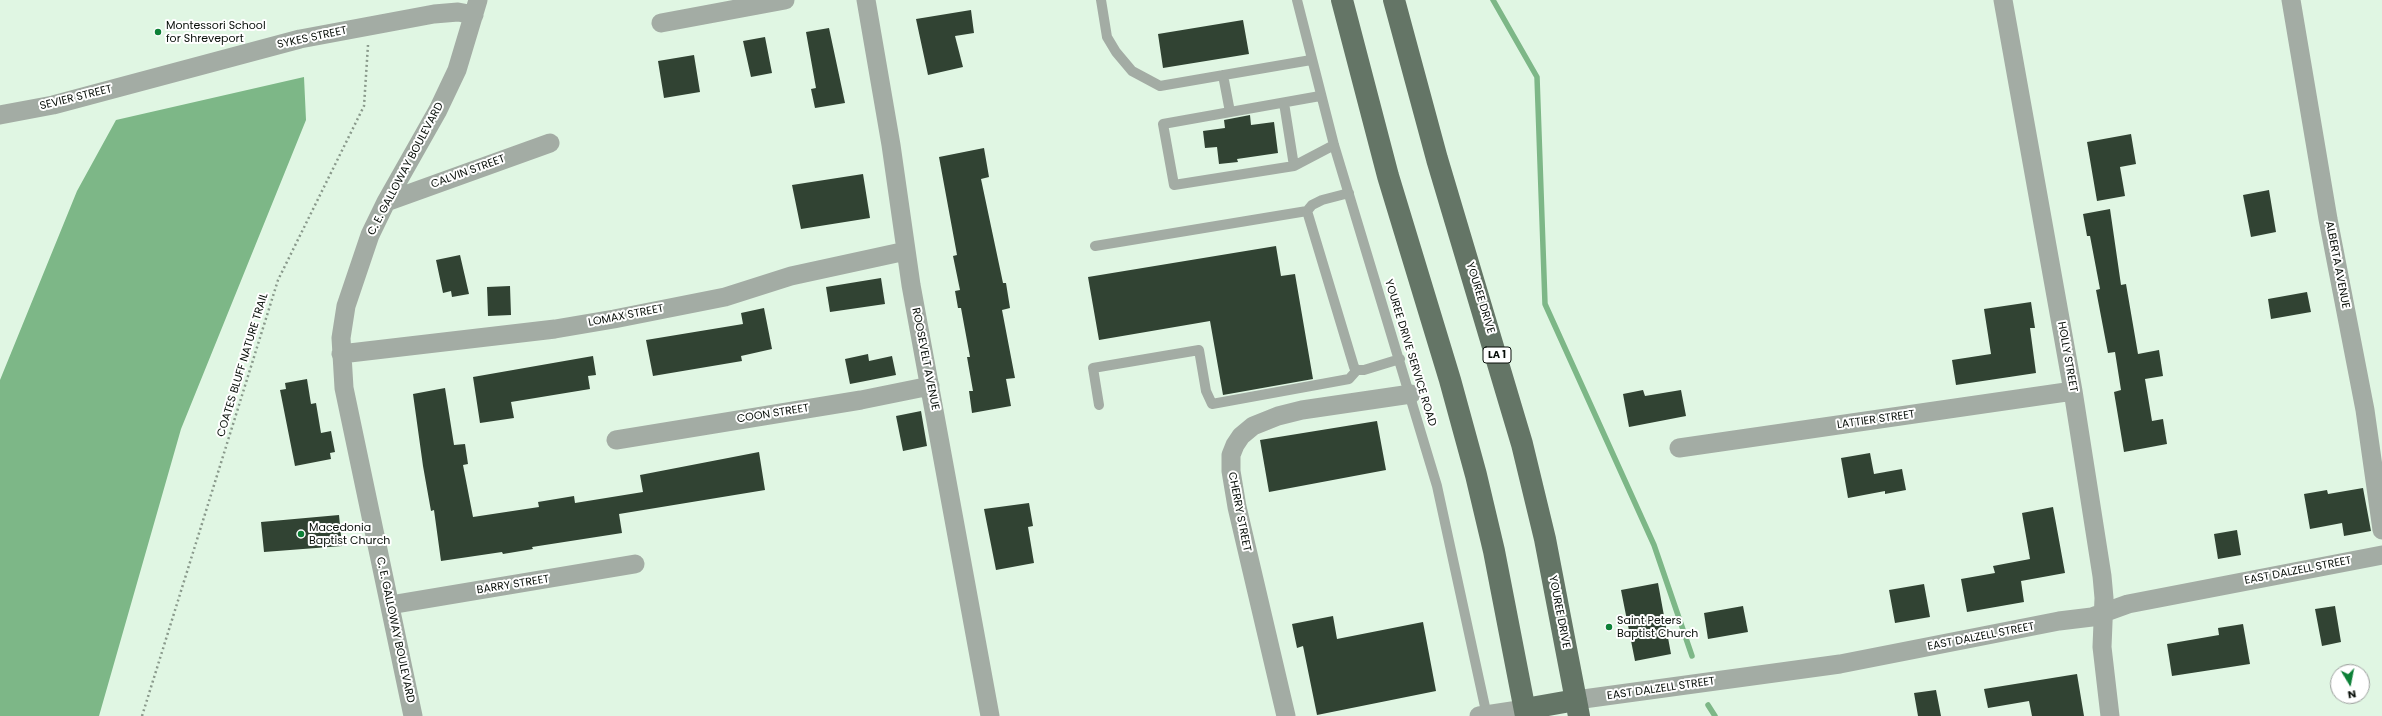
<!DOCTYPE html>
<html>
<head>
<meta charset="utf-8">
<style>
  body { margin:0 }
  #map { position:relative; width:2382px; height:716px; overflow:hidden; background:#e0f6e3; font-family:Poppins,sans-serif }
  canvas { display:block }
  .north { position:absolute; left:2330px; top:664px; width:40px; height:40px; box-sizing:border-box; background:#fff; border:1px solid #9c9f9d; border-radius:50%; rotate:170deg; font-size:11px; font-weight:700; line-height:16px; text-align:center; color:#080f09 }
  .north::after { content:''; display:block; margin:auto; width:14px; height:18px; background:#0d8037; clip-path:polygon(50% 0,100% 100%,50% 72%,0 100%) }
</style>
</head>
<body>
<div id="map">
<canvas width="2382" height="716"></canvas>
<div class="north">N</div>
</div>
<script>
const context = document.querySelector('canvas').getContext('2d');
context.lineJoin = 'round';
function fillPath(path, color) { context.fillStyle = color; context.fill(path, 'evenodd'); }
const toPath = rows => new Path2D(rows.map(r => 'M' + r).join(''));
function stroke(path, color, width, dash) { context.strokeStyle = color; context.lineWidth = width; context.lineCap = dash ? 'butt' : 'round'; context.setLineDash(dash || []); context.stroke(path); }
function write(font, color, halo, rows, align = 'center') {
  context.font = font + ' Poppins,sans-serif'; context.lineWidth = 4; context.setLineDash([]); context.textBaseline = 'middle'; context.strokeStyle = halo; context.fillStyle = color; for (const [text, x, y, turn = 0] of rows) {
    context.save(); context.translate(x, y); context.rotate((+turn || 0) * Math.PI / 180); context.textAlign = isNaN(turn) ? turn : align; if (halo) context.strokeText(text, 0, 0); context.fillText(text, 0, 0); context.restore();
  }
}
fillPath(toPath([
  [304,77,306,120,181,429,99,716,0,716,0,380,77,191,116,120]
]), '#7db787');
stroke(toPath([
  [1493,0,1537,77,1545,304,1654,545,1692,656],
  [1708,705,1715,716]
]), '#7db787', 5.5);
fillPath(toPath([
  [971,10,974,33,955,36,963,67,928,75,916,19],
  [1243,20,1249,54,1163,68,1158,34],
  [829,28,845,103,815,108,811,89,816,88,806,32],
  [765,37,772,73,751,77,743,41],
  [694,55,700,92,664,98,658,61],
  [1250,115,1251,125,1274,122,1278,153,1237,159,1238,162,1219,164,1217,147,1205,148,1203,131,1225,128,1224,120],
  [2131,134,2136,164,2120,167,2125,196,2097,201,2087,142],
  [984,148,989,177,981,179,1003,283,1006,283,1010,308,1002,310,1015,378,1006,379,1011,406,972,413,969,391,973,391,967,357,970,357,961,308,958,308,955,291,960,290,953,256,957,255,939,157],
  [863,174,870,218,801,229,792,185],
  [2269,190,2276,232,2251,237,2243,195],
  [2110,209,2121,285,2126,284,2138,354,2159,350,2163,376,2145,379,2152,421,2163,419,2167,444,2124,452,2114,392,2121,390,2115,352,2108,353,2096,290,2100,289,2090,236,2087,236,2083,214],
  [1276,246,1281,276,1295,274,1313,379,1223,395,1210,321,1099,340,1088,277],
  [460,255,469,294,452,297,451,291,443,293,436,260],
  [881,278,885,304,830,312,826,287],
  [510,286,511,315,488,316,487,287],
  [2307,292,2311,312,2271,319,2268,299],
  [2031,302,2035,328,2030,328,2036,373,1956,385,1952,360,1991,354,1984,309],
  [764,308,772,349,741,356,742,361,653,376,646,340,743,324,741,313],
  [868,354,869,361,892,356,896,375,850,384,845,359],
  [593,356,596,375,588,376,590,389,511,402,514,418,480,423,473,377],
  [307,379,311,404,316,403,321,433,331,431,335,452,330,453,331,459,295,466,280,390,286,389,285,383],
  [445,388,454,445,465,444,468,464,463,465,473,517,539,507,538,502,574,496,575,503,643,492,640,475,759,452,765,490,619,514,622,533,532,547,533,549,503,554,502,552,441,561,434,510,431,511,423,466,413,394],
  [1643,390,1645,396,1681,390,1686,416,1629,427,1623,394],
  [921,411,927,446,903,451,896,416],
  [1377,421,1386,470,1269,492,1260,440],
  [1870,453,1874,474,1902,469,1906,490,1885,494,1885,491,1848,498,1841,458],
  [2363,488,2371,531,2344,536,2342,523,2310,529,2304,494,2327,490,2328,494],
  [1029,503,1033,526,1028,527,1034,563,996,570,984,509],
  [2053,507,2065,573,2021,581,2024,602,1967,612,1961,579,1995,573,1993,566,2030,559,2022,513],
  [339,515,342,546,264,552,261,522],
  [2237,530,2241,555,2218,559,2214,534],
  [1658,583,1671,654,1635,661,1621,590],
  [1924,584,1930,617,1895,623,1889,590],
  [1743,606,1748,632,1708,639,1704,613],
  [2335,606,2341,642,2322,646,2315,609],
  [1333,616,1337,639,1423,622,1436,691,1317,715,1303,646,1297,648,1292,624],
  [2243,624,2250,664,2172,676,2167,644,2219,635,2218,628],
  [2077,674,2084,716,2032,716,2029,701,1988,708,1984,689],
  [1936,690,1941,716,1918,716,1914,693]
]), '#314333');
stroke(toPath([
  [142,716,278,280,364,106,368,45]
]), '#89998b', 2.5, [2, 3]);
stroke(toPath([
  [1101,0,1107,37,1116,52,1132,71,1160,86,1311,60],
  [1297,0,1334,145,1437,486,1487,716],
  [1223,75,1230,112],
  [1320,96,1163,124,1174,185,1294,166,1334,145],
  [1284,103,1294,166],
  [1349,193,1322,200,1312,205,1307,211,1354,367,1357,370,1364,370,1400,359],
  [1095,246,1307,211],
  [1099,405,1093,368,1199,350,1206,391,1212,404,1349,379,1357,370]
]), '#a3aca4', 10);
stroke(toPath([
  [866,0,891,145,911,285,990,716],
  [2003,0,2073,391,2102,576,2104,598,2102,647,2110,716],
  [2291,0,2328,219,2365,410,2382,530],
  [661,23,785,0],
  [0,115,53,105,300,39,434,14,458,12,474,15],
  [386,202,550,143],
  [341,354,555,329,614,319,725,297,791,276,906,251],
  [616,440,861,400,930,386],
  [1679,448,2073,391],
  [390,605,635,564],
  [1576,700,1840,664,2059,621,2092,617,2128,604,2382,555],
  [413,716,344,388,341,338,346,306,370,235,386,202,438,110,457,70,478,0],
  [1286,716,1237,507,1231,471,1231,455,1235,445,1241,436,1253,426,1278,416,1302,410,1411,394],
  [1479,716,1525,709]
]), '#a3aca4', 19);
stroke(toPath([
  [1342,0,1388,176,1450,380,1476,475,1494,551,1526,716],
  [1394,0,1437,159,1522,444,1545,539,1579,716],
  [1525,709,1576,700]
]), '#647566', 22);
for (const [x, y, r, color] of [
  [158,32,4,"#0d8037"],
  [301,534,4,"#0d8037"],
  [1609,627,4,"#0d8037"]
]) { const dot = new Path2D(); dot.arc(x, y, r, 0, 2 * Math.PI); context.fillStyle = color; context.fill(dot); stroke(dot, '#fff', 1.5); }
for (const [x, y, w] of [
  [1497,355,28]
]) { const box = new Path2D(); box.roundRect(x - w / 2, y - 8, w, 16, 3); context.fillStyle = '#fff'; context.fill(box); stroke(box, '#080f09', 1); }
write('bold 10px', '#080f09', null, [
  ["LA 1",1497,355]
]);
write('11px', '#080f09', '#fff', [
  ["Montessori School",166,26],
  ["for Shreveport",166,39],
  ["Macedonia",309,528],
  ["Baptist Church",309,541],
  ["Saint Peters",1617,621],
  ["Baptist Church",1617,634]
], 'left');
write('11px', '#080f09', '#fff', [
  ["SYKES STREET",312,38,-12],
  ["SEVIER STREET",76,98,-14],
  ["C. E. GALLOWAY BOULEVARD",406,169,-62],
  ["CALVIN STREET",468,172,-20],
  ["ALBERTA AVENUE",2337,265,79],
  ["YOUREE DRIVE",1480,298,73],
  ["LOMAX STREET",626,316,-11],
  ["YOUREE DRIVE SERVICE ROAD",1410,353,73],
  ["HOLLY STREET",2067,357,80],
  ["ROOSEVELT AVENUE",925,359,79],
  ["COATES BLUFF NATURE TRAIL",243,365,-73],
  ["COON STREET",773,414,-9],
  ["LATTIER STREET",1876,420,-8],
  ["CHERRY STREET",1239,512,79],
  ["EAST DALZELL STREET",2298,571,-11],
  ["BARRY STREET",513,585,-9],
  ["YOUREE DRIVE",1559,612,79],
  ["C. E. GALLOWAY BOULEVARD",395,630,78],
  ["EAST DALZELL STREET",1981,637,-11],
  ["EAST DALZELL STREET",1661,689,-8]
]);
</script>
</body>
</html>
